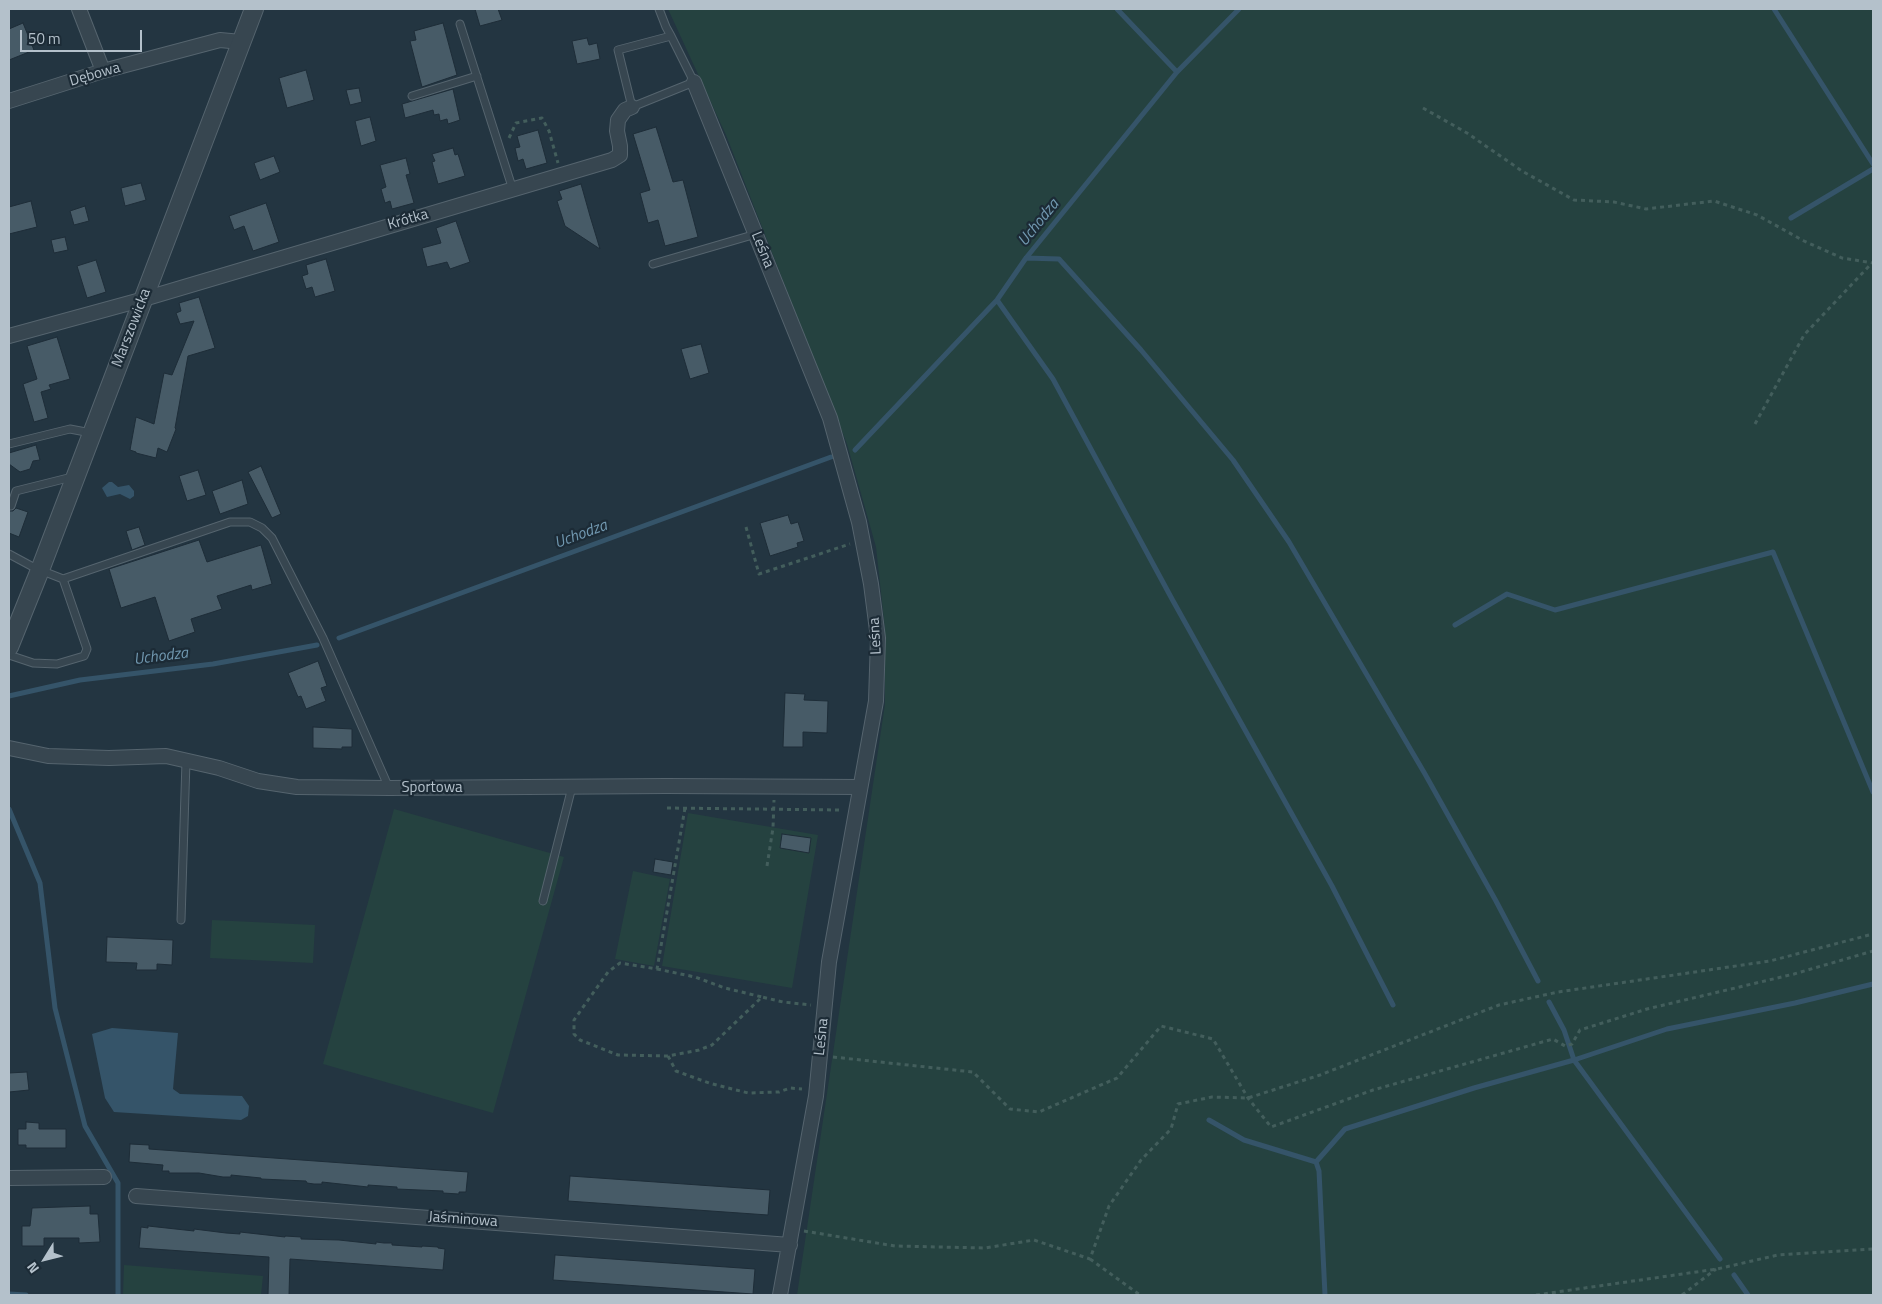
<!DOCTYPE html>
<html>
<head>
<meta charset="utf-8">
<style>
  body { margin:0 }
  #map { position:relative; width:1882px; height:1304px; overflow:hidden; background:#233541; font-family:"Titillium Web",sans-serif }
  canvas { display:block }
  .frame { position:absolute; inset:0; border:10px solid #b4c1cb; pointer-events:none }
  .north { position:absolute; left:20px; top:1234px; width:50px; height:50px; -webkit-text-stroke:4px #1c2b36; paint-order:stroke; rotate:234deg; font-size:14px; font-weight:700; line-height:20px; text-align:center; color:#b4c1cb }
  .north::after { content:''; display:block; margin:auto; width:18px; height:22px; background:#b4c1cb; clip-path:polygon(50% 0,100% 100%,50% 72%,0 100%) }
  .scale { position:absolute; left:20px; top:30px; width:122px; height:22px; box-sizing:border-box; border:2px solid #b4c1cb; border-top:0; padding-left:6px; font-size:15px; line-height:18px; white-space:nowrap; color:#b4c1cb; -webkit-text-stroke:4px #1c2b36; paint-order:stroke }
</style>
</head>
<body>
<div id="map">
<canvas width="1882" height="1304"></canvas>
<div class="frame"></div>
<div class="north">N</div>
<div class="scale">50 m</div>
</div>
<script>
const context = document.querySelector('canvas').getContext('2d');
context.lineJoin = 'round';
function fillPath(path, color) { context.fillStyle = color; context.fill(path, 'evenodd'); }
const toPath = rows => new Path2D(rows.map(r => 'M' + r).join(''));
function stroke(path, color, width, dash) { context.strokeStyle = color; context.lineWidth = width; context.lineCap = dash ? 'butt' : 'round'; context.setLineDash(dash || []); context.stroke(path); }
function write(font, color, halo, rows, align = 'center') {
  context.font = font + ' "Titillium Web",sans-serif'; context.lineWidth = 4.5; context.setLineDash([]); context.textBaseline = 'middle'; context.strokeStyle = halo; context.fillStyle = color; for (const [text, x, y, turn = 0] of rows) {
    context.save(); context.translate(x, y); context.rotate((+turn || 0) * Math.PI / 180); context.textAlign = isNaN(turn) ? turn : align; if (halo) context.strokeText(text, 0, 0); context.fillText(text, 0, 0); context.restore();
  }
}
fillPath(toPath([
  [668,9,1873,9,1873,1295,797,1295,885,704,885,629,876,547,847,444,726,135],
  [394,809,564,857,493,1113,323,1064],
  [688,813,818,835,792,988,662,966],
  [633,871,670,879,654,966,615,959],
  [212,920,315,925,313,963,210,958],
  [124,1265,263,1276,261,1295,123,1295]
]), '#254240');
fillPath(toPath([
  [109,482,112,482,118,487,129,485,134,491,134,496,130,499,120,494,107,497,102,488],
  [112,1028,178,1033,173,1089,180,1094,242,1096,249,1106,248,1116,241,1120,114,1112,105,1098,92,1034]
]), '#355469');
stroke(toPath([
  [1117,9,1177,72],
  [1774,9,1873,164],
  [1791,218,1873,169],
  [1026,258,1059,259,1141,350,1233,460,1289,542,1425,774,1496,901,1538,981],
  [997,300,1053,379,1172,599,1332,886,1393,1005],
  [855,450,997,300,1026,258,1177,72,1239,9],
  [1455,625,1507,594,1555,610,1773,552,1873,792],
  [339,638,831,457],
  [9,696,80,680,213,664,317,645],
  [9,809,40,883,55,1008,85,1126,118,1183,118,1295],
  [1549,1002,1564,1030,1574,1060,1667,1029,1795,1003,1873,984],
  [1209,1120,1244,1140,1316,1162,1319,1171,1325,1295],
  [1316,1162,1345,1129,1474,1088,1574,1060,1720,1259],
  [1734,1275,1748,1295],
  [9,1294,26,1295]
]), '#355469', 5);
const building = toPath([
  [475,9,498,9,502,20,480,26,475,9],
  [23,23,34,50,9,60,9,29,23,23],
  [443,23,457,75,422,87,410,41,416,40,414,31,443,23],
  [587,38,589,45,597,43,600,59,577,64,572,41,587,38],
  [306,70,314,100,287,108,279,78,306,70],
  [359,88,362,102,350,105,346,90,359,88],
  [453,89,460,120,448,124,447,119,440,121,439,114,434,115,433,110,405,118,402,104,453,89],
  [370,117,376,141,361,146,355,121,370,117],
  [656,127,673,182,683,180,698,237,665,246,658,220,648,223,640,193,650,190,633,134,656,127],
  [538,130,547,163,526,169,523,159,518,161,515,148,520,147,517,136,538,130],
  [453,148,455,155,458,154,465,176,438,184,432,162,435,161,432,154,453,148],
  [274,156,280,172,260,180,254,163,274,156],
  [406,158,410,174,406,175,414,203,392,209,390,201,385,203,381,189,386,187,380,165,406,158],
  [141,183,146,200,125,206,121,188,141,183],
  [581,184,590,216,600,249,565,226,557,201,562,199,559,191,581,184],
  [31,201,37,227,9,234,9,207,31,201],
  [266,203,279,242,253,251,244,226,234,230,229,216,266,203],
  [85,206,89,221,74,225,70,211,85,206],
  [456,221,470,262,450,269,447,262,427,267,422,248,441,243,436,228,456,221],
  [65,237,68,250,54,253,51,240,65,237],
  [326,259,335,291,315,297,312,287,306,289,302,276,308,274,306,265,326,259],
  [96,260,106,292,87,298,77,266,96,260],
  [199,297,215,348,188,356,175,428,176,429,167,452,158,448,156,458,136,453,136,452,130,450,136,417,154,424,164,373,172,375,194,321,180,324,176,313,181,311,179,303,199,297],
  [57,337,70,379,49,385,51,389,41,392,48,418,34,422,23,384,37,379,27,346,57,337],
  [701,344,709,373,690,379,681,349,701,344],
  [36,445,40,460,33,461,30,469,20,472,9,464,9,453,36,445],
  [261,466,281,514,272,518,248,472,261,466],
  [198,470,206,495,187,501,179,476,198,470],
  [242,480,248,504,220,514,212,491,242,480],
  [16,508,28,512,19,537,9,533,9,511,13,511,16,508],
  [788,515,791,524,798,522,804,541,797,543,798,547,770,556,760,523,788,515],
  [139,527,145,545,132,550,126,531,139,527],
  [199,540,207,562,261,545,272,584,252,590,251,585,217,596,222,609,191,619,195,632,169,641,155,597,121,608,109,569,199,540],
  [318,661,327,686,321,688,326,701,306,709,301,696,298,697,288,673,318,661],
  [785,693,805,694,804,700,828,701,827,733,803,732,803,747,783,747,785,693],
  [313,727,352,729,352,747,342,747,342,749,313,748,313,727],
  [782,834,811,838,809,853,780,848,782,834],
  [655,859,673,862,671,875,653,872,655,859],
  [107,937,173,940,172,965,157,964,157,970,136,970,137,963,106,962,107,937],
  [27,1072,29,1090,9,1092,9,1073,27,1072],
  [26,1122,39,1123,39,1129,66,1129,66,1148,26,1148,26,1145,18,1145,18,1129,26,1129,26,1122],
  [130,1144,149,1145,149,1149,468,1172,466,1192,459,1192,459,1194,443,1193,443,1191,397,1189,397,1187,368,1185,368,1187,322,1182,322,1184,314,1184,307,1183,306,1181,261,1179,261,1178,231,1175,231,1177,223,1177,199,1173,169,1173,169,1171,162,1171,163,1165,129,1162,130,1144],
  [570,1176,770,1190,768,1215,568,1201,570,1176],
  [90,1206,90,1214,98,1214,100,1242,79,1243,79,1238,44,1238,44,1246,22,1246,22,1226,30,1226,32,1208,90,1206],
  [148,1226,194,1231,194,1229,226,1233,240,1234,240,1232,285,1237,285,1236,301,1237,301,1239,339,1240,376,1244,376,1242,384,1243,392,1243,392,1245,422,1247,422,1246,438,1247,438,1248,445,1249,443,1270,290,1259,289,1295,268,1295,269,1257,139,1248,141,1227,148,1228,148,1226],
  [555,1255,755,1269,753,1294,553,1280,555,1255]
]);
fillPath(building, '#475b67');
stroke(building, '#1e2d38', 1);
const service = toPath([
  [659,9,666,27,671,36,694,82,632,107,618,50,671,36],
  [460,24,513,190],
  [412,96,477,76],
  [653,264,756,234],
  [9,444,70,429,91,433],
  [11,506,16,491,68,478,73,479],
  [9,554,35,568,63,579,87,649,84,656,57,664,33,663,9,655],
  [63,579,230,522,250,522,262,528,272,538,323,638,389,788],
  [543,901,572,787],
  [181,920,186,761]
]);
const minor = toPath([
  [79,9,103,71],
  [694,82,830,418,859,522,871,584,878,638,876,701,829,962,816,1096,780,1295],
  [9,101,103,71,220,40,241,42],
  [9,336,137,301,612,160,620,155,620,146,617,131,618,120,625,110,632,107],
  [9,748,48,756,109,758,166,756,219,768,258,781,297,787,389,788,666,786,860,787],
  [9,1178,104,1177],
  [136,1196,790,1245]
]);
const tertiary = toPath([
  [9,647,40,570,254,9]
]);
stroke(service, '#55646e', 9);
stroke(minor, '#55646e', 16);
stroke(tertiary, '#55646e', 20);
stroke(toPath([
  [1423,108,1467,133,1522,171,1574,200,1614,202,1646,209,1714,201,1757,215,1804,241,1842,258,1873,263],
  [509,138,516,123,542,118,549,131,558,163],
  [1755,424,1804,335,1871,264],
  [746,527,759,574,850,544],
  [667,808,841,810],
  [685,808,657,969,620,963,608,972,574,1020,574,1034,580,1040,618,1055,668,1056,699,1050,712,1045,762,997,783,1002,811,1005],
  [767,866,773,828,774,800],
  [657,969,695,977,725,988,762,997],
  [668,1056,676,1071,709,1083,748,1093,779,1092,790,1088,802,1089],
  [833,1057,973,1072,1010,1109,1039,1112,1117,1078,1161,1026,1213,1039,1248,1098,1271,1127,1373,1090,1553,1039,1565,1046,1572,1044,1580,1030,1647,1009,1794,974,1873,951],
  [804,1231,895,1246,985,1248,1034,1240,1090,1259,1109,1206,1141,1160,1171,1129,1178,1104,1212,1097,1248,1098,1320,1075,1499,1005,1558,992,1770,961,1873,934],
  [1090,1259,1140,1295],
  [1536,1295,1717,1269,1778,1255,1873,1249],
  [1682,1295,1716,1269]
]), '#435e5c', 3, [4, 4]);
stroke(service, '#374650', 7);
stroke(minor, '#374650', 14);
stroke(tertiary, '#374650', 18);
write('15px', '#b4c1cb', '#1c2b36', [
  ["Dębowa",95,75,-16],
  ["Krótka",408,220,-16],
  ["Leśna",762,250,68],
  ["Marszowicka",132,328,-69],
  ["Leśna",876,636,-93],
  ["Sportowa",432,788],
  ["Leśna",822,1037,-84],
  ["Jaśminowa",463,1220,4]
]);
write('italic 16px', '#7198b0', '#1c2b36', [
  ["Uchodza",1039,223,-51],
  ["Uchodza",581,535,-20],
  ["Uchodza",161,657,-7]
]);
</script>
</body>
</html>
